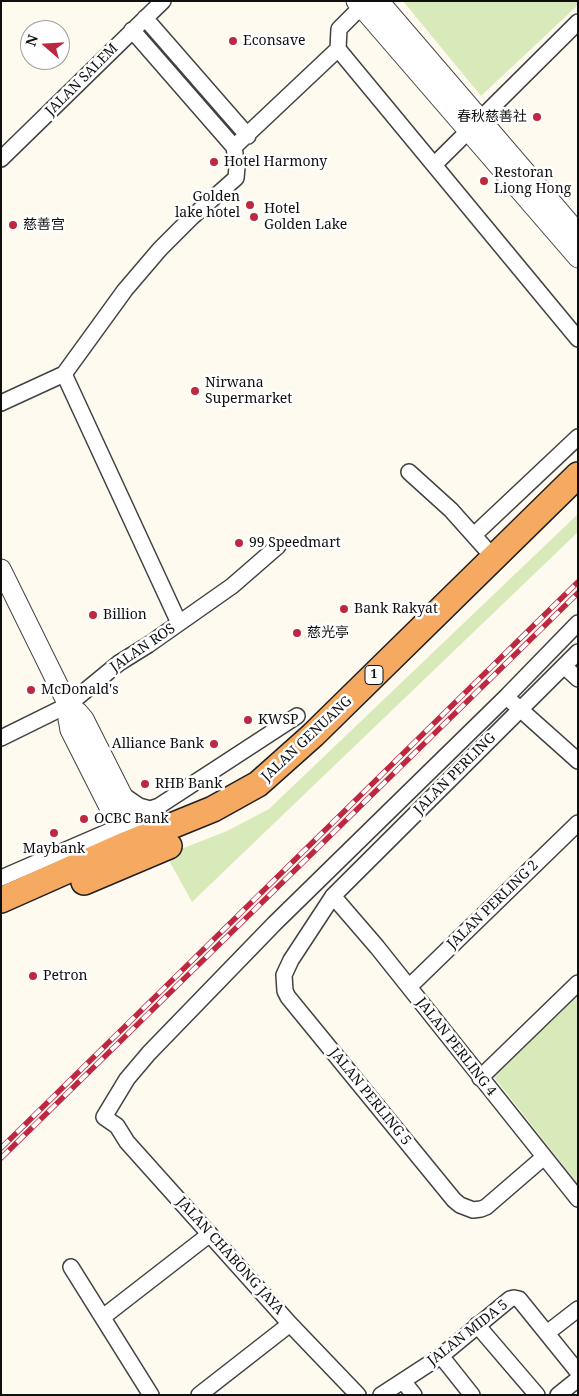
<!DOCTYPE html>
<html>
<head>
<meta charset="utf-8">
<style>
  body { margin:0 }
  #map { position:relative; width:579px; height:1396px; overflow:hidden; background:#fffaf0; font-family:"Noto Serif",serif }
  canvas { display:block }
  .frame { position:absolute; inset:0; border:2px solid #0f0f0f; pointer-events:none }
  .north { position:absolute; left:20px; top:20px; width:50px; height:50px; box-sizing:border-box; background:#fff; border:1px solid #9f9f9f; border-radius:50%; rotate:289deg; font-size:14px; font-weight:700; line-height:20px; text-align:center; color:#0f0f0f }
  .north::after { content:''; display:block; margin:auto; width:18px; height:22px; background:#be2740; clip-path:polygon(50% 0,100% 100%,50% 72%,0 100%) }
</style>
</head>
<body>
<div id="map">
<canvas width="579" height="1396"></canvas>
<div class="frame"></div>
<div class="north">N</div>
</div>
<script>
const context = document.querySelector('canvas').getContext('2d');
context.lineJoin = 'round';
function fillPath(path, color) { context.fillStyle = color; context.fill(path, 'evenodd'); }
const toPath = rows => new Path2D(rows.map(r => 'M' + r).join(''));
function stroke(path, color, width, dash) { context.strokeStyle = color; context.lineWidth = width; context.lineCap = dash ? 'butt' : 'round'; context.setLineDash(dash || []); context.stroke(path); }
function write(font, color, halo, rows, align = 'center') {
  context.font = font + ' "Noto Serif","Noto Sans SC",serif'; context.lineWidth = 5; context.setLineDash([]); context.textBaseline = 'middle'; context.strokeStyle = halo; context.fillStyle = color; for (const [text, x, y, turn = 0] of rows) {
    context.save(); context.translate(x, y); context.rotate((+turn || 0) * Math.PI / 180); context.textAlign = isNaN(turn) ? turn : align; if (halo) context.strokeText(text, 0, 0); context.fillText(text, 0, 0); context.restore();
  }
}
fillPath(toPath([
  [403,1,578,1,578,5,481,96],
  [578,514,578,532,192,902,166,855,227,831,269,809],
  [573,995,578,995,578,1184,493,1076]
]), '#d8e9ba');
const minor = toPath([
  [145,18,248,136],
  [132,30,234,147],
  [338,49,578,339],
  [1,159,163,1],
  [434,165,578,22],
  [64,374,179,623],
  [1,403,64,374,125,290,160,249,192,217,236,178,237,167,234,147,338,49,339,29,367,1],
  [409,472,451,510,493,557],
  [474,535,578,437],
  [564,666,578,679],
  [512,702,578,761],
  [1,738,68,705,119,663,148,645,232,586,278,546],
  [123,795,139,806,150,809,159,806,297,716],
  [1,878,119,827],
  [333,896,377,947,578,1199],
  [409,987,578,823],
  [480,1078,578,983],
  [544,1157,486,1207,481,1209,473,1210,460,1205,454,1200,288,997,285,991,284,975,291,960,333,896,578,652],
  [71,1267,151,1395],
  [103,1317,210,1234],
  [477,1325,537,1395],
  [547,1333,578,1309],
  [441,1356,472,1395],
  [403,1381,414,1395],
  [199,1395,290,1324],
  [358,1395,290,1324,127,1142,117,1126,104,1117,127,1079,149,1053,275,923,506,697,578,623],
  [381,1395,441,1356,510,1299,514,1298,519,1299,578,1372],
  [558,1395,578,1379]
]);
const tertiary = toPath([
  [356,1,578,258],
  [379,1,578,233],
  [1,569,68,705,68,719,70,730,119,827,131,855],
  [68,705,78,712,84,719,149,848]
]);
const trunk = toPath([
  [84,882,169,846],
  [1,900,127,844,213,809,258,784,313,735,578,475]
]);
stroke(minor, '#424242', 18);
stroke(tertiary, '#424242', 21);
stroke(trunk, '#202020', 28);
stroke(minor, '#fff', 15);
stroke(tertiary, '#fff', 19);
stroke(trunk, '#f5a961', 25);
const rail = toPath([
  [1,1148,578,582],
  [1,1158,578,593]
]);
stroke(rail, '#be2740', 5.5);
stroke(rail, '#fff', 4, [11]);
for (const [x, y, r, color] of [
  [233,41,5,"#be2740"],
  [537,117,5,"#be2740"],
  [214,162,5,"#be2740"],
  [484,181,5,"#be2740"],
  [250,205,5,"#be2740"],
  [254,217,5,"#be2740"],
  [13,225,5,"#be2740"],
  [195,391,5,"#be2740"],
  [239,543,5,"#be2740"],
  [344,609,5,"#be2740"],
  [93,615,5,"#be2740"],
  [297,633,5,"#be2740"],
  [31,690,5,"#be2740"],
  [248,720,5,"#be2740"],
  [214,744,5,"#be2740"],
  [145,784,5,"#be2740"],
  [84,819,5,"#be2740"],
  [54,833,5,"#be2740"],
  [33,976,5,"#be2740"]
]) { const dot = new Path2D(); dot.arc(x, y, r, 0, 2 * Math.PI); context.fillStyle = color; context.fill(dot); stroke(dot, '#fff', 2); }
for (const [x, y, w] of [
  [374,675,18]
]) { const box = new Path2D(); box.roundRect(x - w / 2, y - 9.5, w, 19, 4); context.fillStyle = '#fff'; context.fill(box); stroke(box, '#0f0f0f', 1); }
write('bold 12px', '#0f0f0f', null, [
  ["1",374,675]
]);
write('14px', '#0f0f0f', '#fff', [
  ["Econsave",243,41],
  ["春秋慈善社",527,117,"right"],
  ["Hotel Harmony",224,162],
  ["Restoran",494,173],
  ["Liong Hong",494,189],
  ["Golden",240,197,"right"],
  ["lake hotel",240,213,"right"],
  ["Hotel",264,209],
  ["Golden Lake",264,225],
  ["慈善宫",23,225],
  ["Nirwana",205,383],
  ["Supermarket",205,399],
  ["99 Speedmart",249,543],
  ["Bank Rakyat",354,609],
  ["Billion",103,615],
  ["慈光亭",307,633],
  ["McDonald's",41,690],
  ["KWSP",258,720],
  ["Alliance Bank",204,744,"right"],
  ["RHB Bank",155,784],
  ["OCBC Bank",94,819],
  ["Maybank",54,849,"center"],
  ["Petron",43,976]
], 'left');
write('14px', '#0f0f0f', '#fff', [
  ["JALAN SALEM",82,80,-45],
  ["JALAN ROS",143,648,-34],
  ["JALAN GENUANG",307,739,-43],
  ["JALAN PERLING",455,774,-45],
  ["JALAN PERLING 2",493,905,-44],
  ["JALAN PERLING 4",456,1047,52],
  ["JALAN PERLING 5",370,1097,51],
  ["JALAN CHABONG JAYA",230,1256,48],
  ["JALAN MIDA 5",468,1333,-38]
]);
</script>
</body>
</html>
